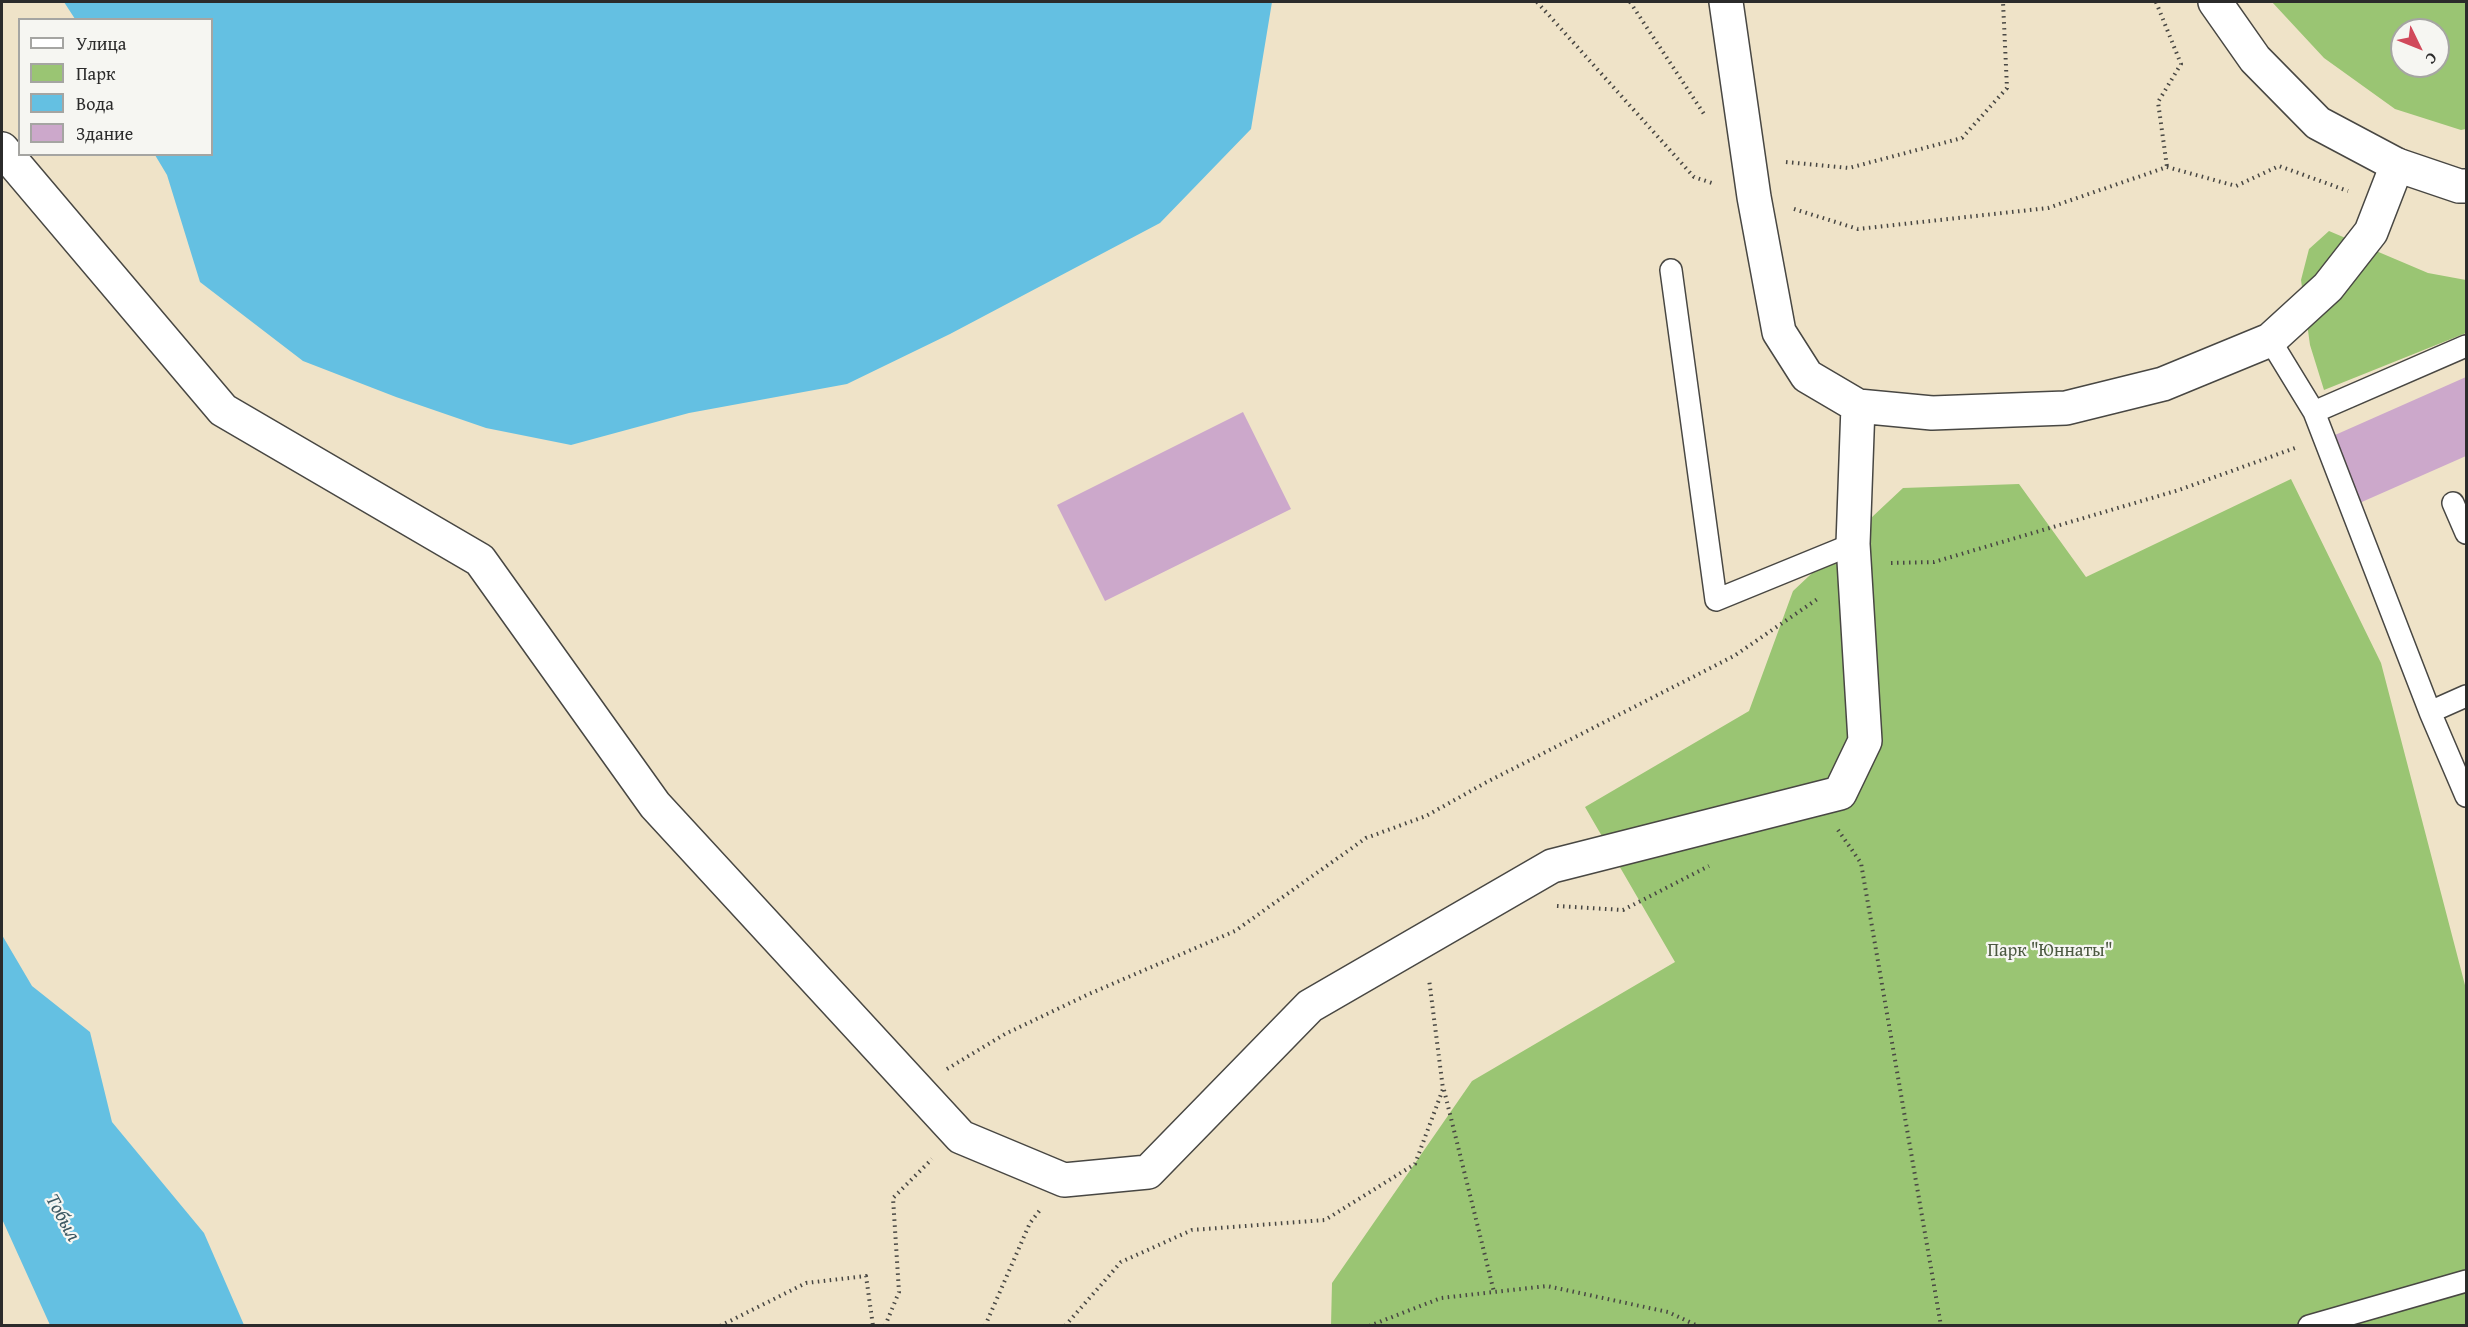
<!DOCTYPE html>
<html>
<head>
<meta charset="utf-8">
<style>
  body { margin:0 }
  #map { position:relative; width:2468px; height:1327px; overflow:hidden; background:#efe3c8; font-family:"Gentium Book Plus",serif }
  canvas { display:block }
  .frame { position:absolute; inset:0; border:3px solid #2b2b2b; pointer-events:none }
  .legend { position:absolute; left:18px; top:18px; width:195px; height:138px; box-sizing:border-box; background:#f6f6f2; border:2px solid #a5a5a2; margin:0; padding:8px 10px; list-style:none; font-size:18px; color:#2b2b2b }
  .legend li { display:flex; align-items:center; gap:12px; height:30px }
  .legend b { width:30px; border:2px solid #a5a5a2 }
  .north { position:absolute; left:2390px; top:18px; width:60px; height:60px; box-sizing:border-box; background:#f6f6f2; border:2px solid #a5a5a2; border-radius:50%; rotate:133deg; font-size:16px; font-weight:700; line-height:24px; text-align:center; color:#2b2b2b }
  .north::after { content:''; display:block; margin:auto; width:21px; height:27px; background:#d1495b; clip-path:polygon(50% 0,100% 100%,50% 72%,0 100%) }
</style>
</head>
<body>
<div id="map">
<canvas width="2468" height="1327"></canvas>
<div class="frame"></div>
<ul class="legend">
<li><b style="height:8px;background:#fff"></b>Улица</li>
<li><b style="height:16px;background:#9ac573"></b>Парк</li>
<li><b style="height:16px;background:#64c0e2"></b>Вода</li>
<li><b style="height:16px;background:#cca8cb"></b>Здание</li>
</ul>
<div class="north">С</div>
</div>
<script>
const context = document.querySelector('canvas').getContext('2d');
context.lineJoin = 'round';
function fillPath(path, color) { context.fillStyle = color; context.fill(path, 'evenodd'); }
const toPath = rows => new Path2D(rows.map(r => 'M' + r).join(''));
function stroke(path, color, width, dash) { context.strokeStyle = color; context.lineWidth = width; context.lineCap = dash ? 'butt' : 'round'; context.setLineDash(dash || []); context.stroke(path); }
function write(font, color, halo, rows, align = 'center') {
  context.font = font + ' "Gentium Book Plus",serif'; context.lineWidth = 4.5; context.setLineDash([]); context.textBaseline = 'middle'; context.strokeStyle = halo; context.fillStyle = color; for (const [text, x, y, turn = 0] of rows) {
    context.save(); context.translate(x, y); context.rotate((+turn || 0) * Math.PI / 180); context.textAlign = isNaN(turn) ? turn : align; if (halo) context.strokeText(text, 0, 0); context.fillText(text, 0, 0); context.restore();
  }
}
fillPath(toPath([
  [2272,2,2466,2,2466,129,2461,130,2395,109,2324,58],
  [2402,30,2438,30,2438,66,2402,66],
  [2329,231,2428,273,2466,280,2466,333,2324,390,2310,345,2301,280,2309,249],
  [2291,479,2381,663,2466,989,2466,1325,1331,1326,1332,1283,1472,1081,1675,962,1585,807,1749,711,1793,591,1903,488,2019,484,2086,577]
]), '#9ac573');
fillPath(toPath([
  [64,2,1272,2,1251,129,1160,223,950,334,847,384,689,413,571,445,486,428,396,397,303,361,200,282,167,175,155,155,212,154,212,20,75,19],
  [2,935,32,986,90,1032,112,1122,204,1233,244,1325,50,1325,2,1219]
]), '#64c0e2');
fillPath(toPath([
  [2466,377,2466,456,2355,505,2326,439],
  [1243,412,1291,509,1105,601,1057,505]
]), '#cca8cb');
const service = toPath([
  [1671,270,1716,600,1853,544],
  [2270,340,2314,412,2430,712,2466,796],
  [2314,412,2466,346],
  [2453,503,2466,533],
  [2430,712,2466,696],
  [2309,1326,2466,1281]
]);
const minor = toPath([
  [1726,2,1754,197,1779,332,1807,376,1858,406,1932,413,2066,408,2163,384,2270,340,2328,287,2371,232,2397,165],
  [2,149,223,410,480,560,655,805,961,1137,1064,1180,1148,1172,1310,1006,1552,866,1840,793,1865,741,1853,544,1858,406]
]);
const secondary = toPath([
  [2215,2,2255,59,2318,123,2397,165,2459,186,2466,186]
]);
stroke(service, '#484743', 24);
stroke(minor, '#484743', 36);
stroke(secondary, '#484743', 36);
stroke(toPath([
  [1537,2,1694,177,1715,184],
  [1630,2,1704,114],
  [2156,2,2181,64,2158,102,2167,167],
  [1786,162,1849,168,1962,138,2007,88,2003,2],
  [1794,209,1858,229,2048,208,2167,167,2236,186,2279,166,2348,191],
  [1891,563,1934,562,2179,490,2295,448],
  [1838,830,1861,863,1941,1326],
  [1557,906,1623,910,1709,866],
  [947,1069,1005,1034,1089,994,1235,931,1366,838,1426,816,1485,783,1734,656,1819,598],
  [1444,1090,1494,1292],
  [720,1326,806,1283,866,1276,873,1326],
  [885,1326,899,1292,893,1198,932,1159],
  [985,1326,1030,1223,1040,1210],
  [1065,1326,1121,1262,1192,1230,1325,1220,1415,1164,1443,1089,1429,979],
  [1369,1326,1441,1298,1547,1286,1668,1312,1698,1326]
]), '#484743', 4, [1.5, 4.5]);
stroke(service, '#fff', 21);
stroke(minor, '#fff', 33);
stroke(secondary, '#fff', 33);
write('18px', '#4c5941', '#f6f6f2', [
  ["Парк \"Юннаты\"",2050,951]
]);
write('italic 20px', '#3c5862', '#f6f6f2', [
  ["Тобыл",62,1218,61]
]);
</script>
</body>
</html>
